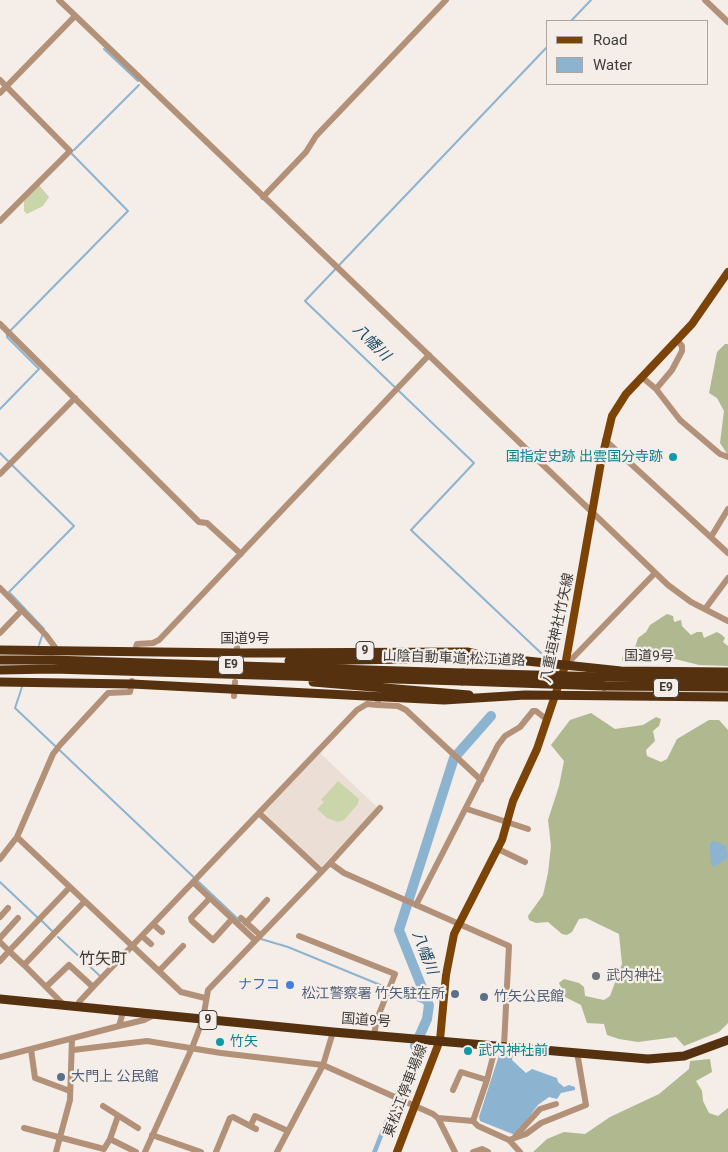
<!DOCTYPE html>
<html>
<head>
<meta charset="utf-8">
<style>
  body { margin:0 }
  #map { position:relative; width:728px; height:1152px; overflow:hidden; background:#f4ede8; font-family:Roboto,sans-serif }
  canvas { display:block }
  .legend { position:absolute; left:546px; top:20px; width:162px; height:65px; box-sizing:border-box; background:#f4ede8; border:1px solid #aba6a2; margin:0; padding:6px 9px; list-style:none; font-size:15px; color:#3e3c3a }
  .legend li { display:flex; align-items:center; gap:10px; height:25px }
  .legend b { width:25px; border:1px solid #aba6a2 }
</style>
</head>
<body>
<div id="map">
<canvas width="728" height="1152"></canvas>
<ul class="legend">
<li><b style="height:6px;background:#7b4306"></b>Road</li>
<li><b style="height:14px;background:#8cb4d0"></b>Water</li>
</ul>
</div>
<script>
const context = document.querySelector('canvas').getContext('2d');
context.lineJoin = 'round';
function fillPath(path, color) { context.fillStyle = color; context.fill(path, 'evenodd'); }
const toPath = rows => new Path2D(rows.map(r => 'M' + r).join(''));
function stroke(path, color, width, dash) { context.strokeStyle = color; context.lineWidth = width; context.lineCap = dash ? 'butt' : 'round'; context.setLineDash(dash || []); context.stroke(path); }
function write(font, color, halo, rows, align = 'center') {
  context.font = font + ' Roboto,"Noto Sans JP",sans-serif'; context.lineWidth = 4.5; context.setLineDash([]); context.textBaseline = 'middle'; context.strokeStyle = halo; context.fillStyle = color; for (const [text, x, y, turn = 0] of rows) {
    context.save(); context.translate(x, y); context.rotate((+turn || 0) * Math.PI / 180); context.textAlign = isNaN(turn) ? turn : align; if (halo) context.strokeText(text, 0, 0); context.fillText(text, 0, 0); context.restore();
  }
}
fillPath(toPath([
  [319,752,378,808,321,867,263,812]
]), '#ebded5');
fillPath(toPath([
  [39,185,49,197,43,206,27,214,24,211,24,201],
  [338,781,359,799,358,804,344,820,338,822,327,818,317,809,324,802,321,800]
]), '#cbd5aa');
fillPath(toPath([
  [725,344,728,344,728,455,720,443,724,411,717,398,709,393,717,352],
  [667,614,673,616,674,622,681,620,682,626,691,635,697,632,702,632,704,638,717,632,722,635,725,638,723,642,728,646,728,666,699,665,675,659,653,659,642,663,624,662,622,660,623,655,632,657,638,638,646,632,650,625],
  [591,713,615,729,643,725,656,717,661,719,659,726,653,731,655,741,646,750,647,756,661,762,667,759,677,739,709,720,719,720,728,730,728,1023,719,1032,684,1046,676,1037,638,1042,619,1039,607,1035,604,1024,587,1023,581,1005,565,997,559,983,564,979,579,983,584,987,585,996,604,1000,610,996,622,964,619,934,586,918,579,919,572,932,567,935,562,934,548,922,536,923,529,920,528,916,543,895,548,873,551,846,548,820,559,786,564,761,551,745,570,720],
  [710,1059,712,1072,696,1081,702,1091,703,1101,709,1113,718,1116,728,1108,728,1152,533,1152,547,1139,564,1132,585,1134,610,1117,659,1094,689,1069,690,1061]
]), '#afb88e');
fillPath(toPath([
  [714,841,726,846,728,858,714,867,711,865,710,850,710,843],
  [415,1044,419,1044,377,1152,372,1152],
  [500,1052,513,1054,512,1060,526,1073,532,1069,557,1078,558,1082,564,1087,569,1085,575,1087,575,1090,561,1093,557,1099,549,1097,538,1105,515,1135,480,1121,479,1117]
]), '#8cb4d0');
stroke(toPath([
  [571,21,591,0],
  [104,49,138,81],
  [74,150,139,85],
  [10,331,128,211,72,154],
  [0,409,39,369,7,337,7,334],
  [0,453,9,462],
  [12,465,74,526,9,592,44,629],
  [39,645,43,633],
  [541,653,411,530,474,463,305,301,547,47],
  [22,687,15,708,240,921],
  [0,882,38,918],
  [41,920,53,932],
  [58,937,100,976],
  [261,939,288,947,429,1005]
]), '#8cb4d0', 2);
stroke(toPath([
  [415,1046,427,1019,429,1005,399,930,454,758,491,716]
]), '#8cb4d0', 10);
stroke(toPath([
  [59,0,668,585,691,602,728,621],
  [705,0,728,22],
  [0,80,70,151,0,221],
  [0,93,75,16],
  [263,197,306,152,316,136,446,0],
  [0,324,199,522,207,523,241,554],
  [643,378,656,389,680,420,720,454,728,457],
  [656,389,672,370,682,351,682,346,677,340],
  [605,440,728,553],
  [0,474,75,398],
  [711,537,728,509],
  [0,588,46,635,57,650],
  [705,609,728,578],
  [0,633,22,610],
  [134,653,137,644,153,643,159,640,429,355],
  [236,660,237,646],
  [565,666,655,573],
  [234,696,235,682],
  [378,702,378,705,398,706,406,710,481,780],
  [467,809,528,829],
  [259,813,321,871],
  [17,837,181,992,205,998],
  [498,849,525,862],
  [0,859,17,837,53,754,60,745,108,693,130,692,132,681],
  [330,863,380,808],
  [193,882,255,940],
  [210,898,191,918,192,921,213,940,232,919],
  [416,905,498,745,505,736,520,727,533,711,536,711,546,719],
  [0,917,8,908],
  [241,918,260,935],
  [246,923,267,900],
  [153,924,162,932],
  [142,936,151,944],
  [299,936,395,974,377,1019,374,1035],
  [0,938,18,918],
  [0,942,9,951,70,887],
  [0,961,9,951,24,965],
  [159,971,183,946],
  [47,986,69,965,93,987],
  [65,1006,24,965,84,902],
  [78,1008,79,1002,93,987,357,710,367,704,378,705],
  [123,1012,119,1026,144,1020,154,1015],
  [31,1049,35,1078,70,1091],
  [73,1050,147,1041,221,1053,323,1065,433,1114,438,1118,455,1152],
  [0,1057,119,1026],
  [487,1080,496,1045],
  [453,1090,461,1072,487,1080,473,1121],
  [103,1106,138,1128],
  [118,1116,110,1139,136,1152],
  [438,1118,473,1121,478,1126,509,1140,520,1152],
  [251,1125,255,1116,288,1131],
  [24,1128,104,1149,110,1139],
  [152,1135,201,1152],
  [514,1138,540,1109,556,1104],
  [509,1140,526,1134,541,1123,586,1105,577,1052],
  [56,1152,70,1100,72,1038],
  [145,1152,192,1048,203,1019,208,990,330,863,344,873,509,946,504,1046],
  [216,1152,230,1118,233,1117,256,1129],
  [277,1152,323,1065,333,1032],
  [473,1152,482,1149,488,1152]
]), '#b29178', 6);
stroke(toPath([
  [397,1152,440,1040,446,975,454,934,502,840,513,801,537,749,565,666,601,462,612,416,626,394,692,324,728,272]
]), '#7b4306', 8);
stroke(toPath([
  [0,650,237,653,467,652,489,657,621,671,728,672],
  [0,660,51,660,463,673],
  [289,661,471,658],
  [0,670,53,669,462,681],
  [604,677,728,678],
  [0,682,132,684,444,700,525,695,728,697],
  [313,682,469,695],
  [604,686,728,687],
  [0,999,333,1032,648,1059,684,1056,728,1040]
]), '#56310f', 9);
stroke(toPath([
  [463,673,604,677],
  [462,681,604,686]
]), '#56310f', 9);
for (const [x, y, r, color] of [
  [673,457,5,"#0f9aa8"],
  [596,976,5,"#6b7280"],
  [290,985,5,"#3f7fe0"],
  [455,994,5,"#5c6f8a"],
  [484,997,5,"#5c6f8a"],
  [220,1042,5,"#0f9aa8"],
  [468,1051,5,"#0f9aa8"],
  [61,1077,5,"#5c6f8a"]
]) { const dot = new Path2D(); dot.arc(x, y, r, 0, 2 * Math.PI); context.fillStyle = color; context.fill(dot); stroke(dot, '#f4ede8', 2); }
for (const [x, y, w] of [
  [365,651,18],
  [231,665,25],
  [666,688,25],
  [208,1020,18]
]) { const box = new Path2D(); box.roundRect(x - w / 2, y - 9.5, w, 19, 4); context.fillStyle = '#f4ede8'; context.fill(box); stroke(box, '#3e3c3a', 1); }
write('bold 12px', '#3e3c3a', null, [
  ["9",365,651],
  ["E9",231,665],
  ["E9",666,688],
  ["9",208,1020]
]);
write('14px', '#0d838f', '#f4ede8', [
  ["国指定史跡 出雲国分寺跡",663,457,"right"],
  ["竹矢",230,1042],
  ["武内神社前",478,1051]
], 'left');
write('14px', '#3e3c3a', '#f4ede8', [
  ["八重垣神社竹矢線",558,628,-78],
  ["国道9号",245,639],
  ["国道9号",649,657,1],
  ["山陰自動車道;松江道路",454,659,2],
  ["国道9号",366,1021,4],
  ["東松江停車場線",406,1091,-69]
]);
write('14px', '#5b616d', '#f4ede8', [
  ["武内神社",606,976]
], 'left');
write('14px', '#366cbe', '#f4ede8', [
  ["ナフコ",280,985]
], 'right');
write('14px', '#4e5e75', '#f4ede8', [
  ["松江警察署 竹矢駐在所",445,994,"right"],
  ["竹矢公民館",494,997],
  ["大門上 公民館",71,1077]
], 'left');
write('italic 15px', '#184966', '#f4ede8', [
  ["八幡川",371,343,44],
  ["八幡川",424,953,69]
]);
write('16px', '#3a3531', '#f4ede8', [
  ["竹矢町",103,960]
]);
</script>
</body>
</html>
